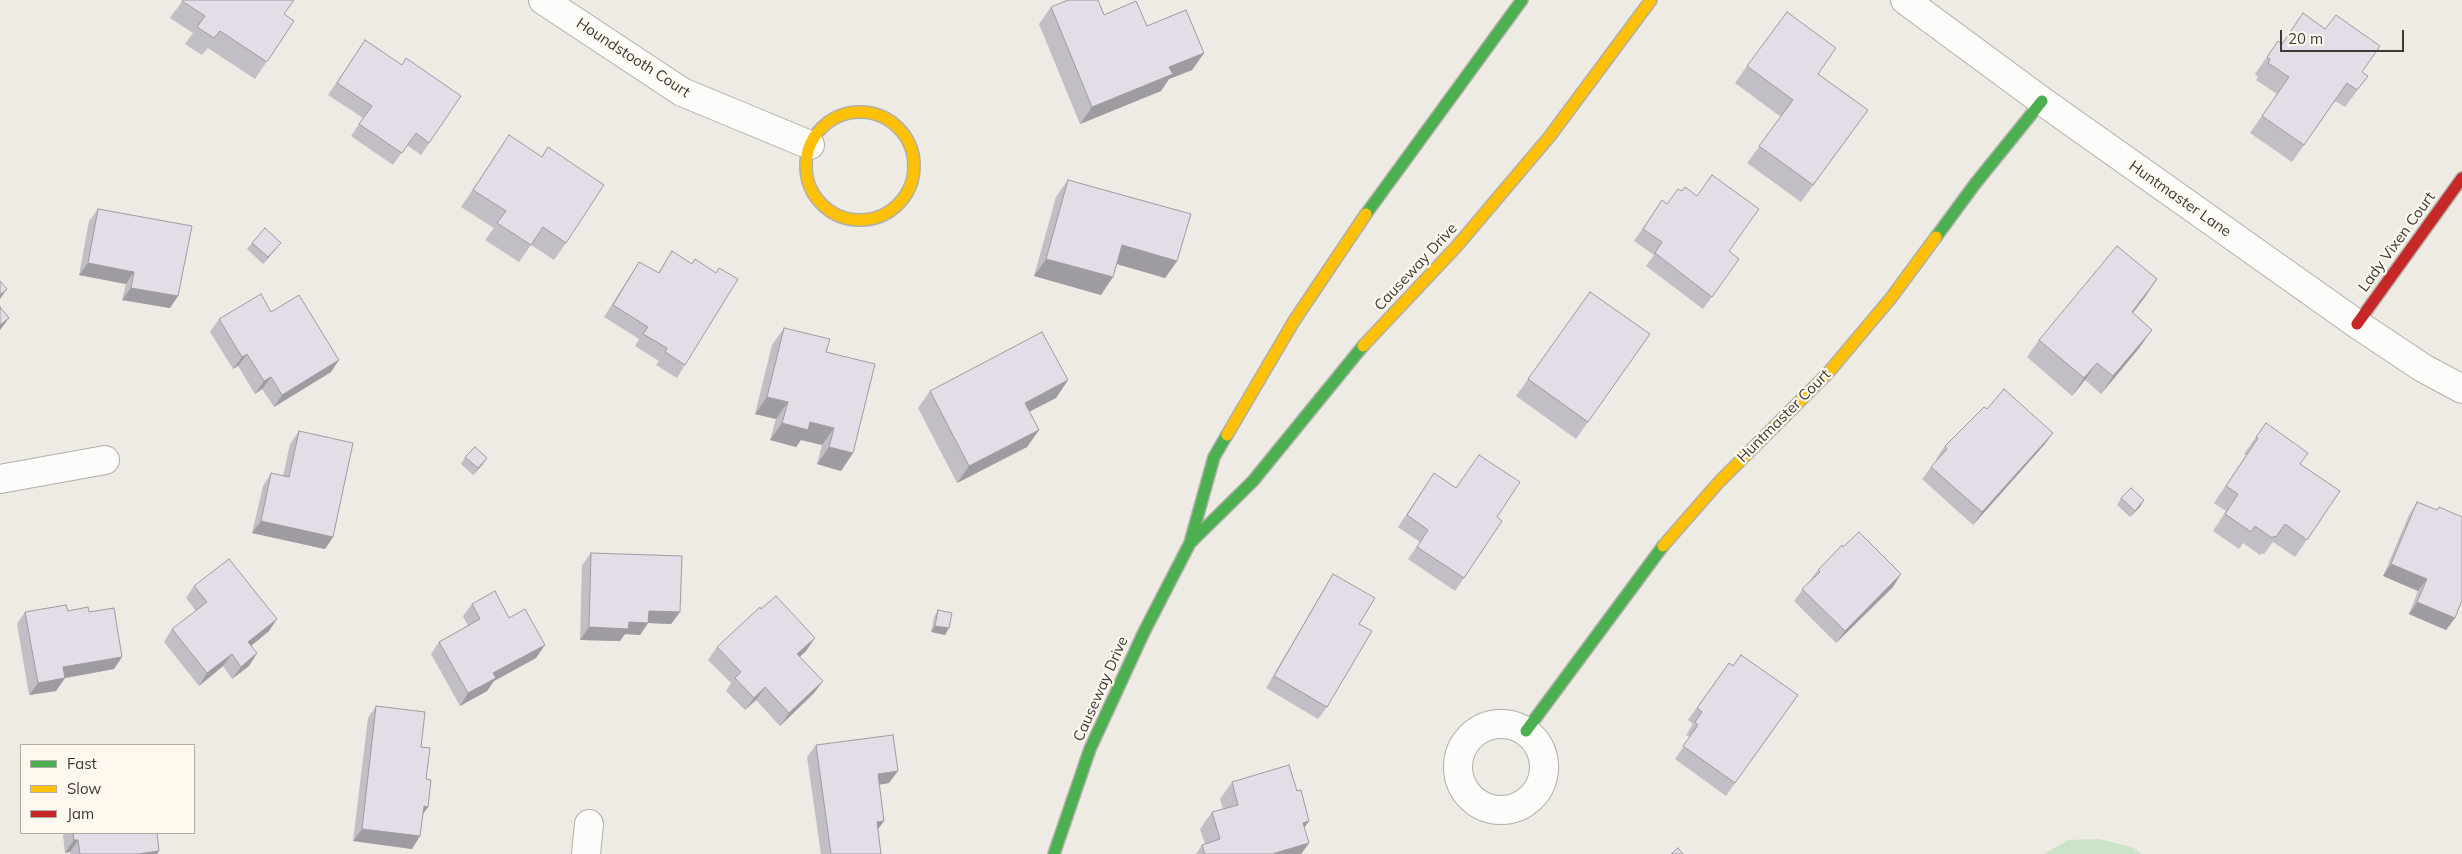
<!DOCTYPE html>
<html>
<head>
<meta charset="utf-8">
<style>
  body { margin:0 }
  #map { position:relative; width:2462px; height:854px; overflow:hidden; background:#eeeae4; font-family:Mulish,sans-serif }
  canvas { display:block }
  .legend { position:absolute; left:20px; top:744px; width:175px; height:90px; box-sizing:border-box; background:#fef8ee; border:1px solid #b1aca4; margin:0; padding:6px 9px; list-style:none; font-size:15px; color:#3d3a36 }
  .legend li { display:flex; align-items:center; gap:10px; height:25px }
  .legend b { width:25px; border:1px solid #b1aca4 }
  .scale { position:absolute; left:2280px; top:30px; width:124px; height:22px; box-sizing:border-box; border:2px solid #3d3a36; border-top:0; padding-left:6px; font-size:15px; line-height:18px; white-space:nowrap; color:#3d3a36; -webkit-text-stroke:4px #fef8ee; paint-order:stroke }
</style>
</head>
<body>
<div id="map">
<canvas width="2462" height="854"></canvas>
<ul class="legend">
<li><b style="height:6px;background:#4caf50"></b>Fast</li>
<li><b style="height:6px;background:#ffc107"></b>Slow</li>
<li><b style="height:6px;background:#c62828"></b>Jam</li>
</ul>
<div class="scale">20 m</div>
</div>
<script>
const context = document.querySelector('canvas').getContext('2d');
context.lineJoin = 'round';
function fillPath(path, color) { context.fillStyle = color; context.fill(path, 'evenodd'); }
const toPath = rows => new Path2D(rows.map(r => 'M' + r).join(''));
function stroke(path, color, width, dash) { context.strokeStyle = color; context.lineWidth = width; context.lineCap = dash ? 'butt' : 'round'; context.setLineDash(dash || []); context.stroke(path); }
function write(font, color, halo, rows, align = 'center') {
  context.font = font + ' Mulish,sans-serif'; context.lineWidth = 4.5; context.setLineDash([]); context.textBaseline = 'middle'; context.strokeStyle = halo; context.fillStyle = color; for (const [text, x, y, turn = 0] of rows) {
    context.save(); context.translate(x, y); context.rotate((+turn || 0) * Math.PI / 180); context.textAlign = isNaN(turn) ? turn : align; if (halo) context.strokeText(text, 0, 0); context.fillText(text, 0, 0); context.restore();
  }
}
fillPath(toPath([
  [2099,839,2132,847,2142,854,2044,854,2068,840]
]), '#cbe4c7');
const street = toPath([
  [543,0,682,92,810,145],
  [1905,0,2042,101,2357,324,2423,368,2462,389],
  [0,479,105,460],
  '1458 767a43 43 0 1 1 86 0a43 43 0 1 1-86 0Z',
  [586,854,589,824]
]);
const fast = toPath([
  [1366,214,1522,0],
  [1936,237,1975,184,2042,101],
  [1191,542,1253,481,1363,346],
  [1526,731,1663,546],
  [1054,854,1090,749,1144,632,1190,543,1214,457,1227,435]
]);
const slow = toPath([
  '806 166a54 54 0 1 1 108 0a54 54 0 1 1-108 0Z',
  [1363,346,1457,246,1550,136,1651,0],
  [1227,435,1294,321,1366,214],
  [1663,546,1719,482,1828,373,1891,298,1936,237]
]);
const jam = toPath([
  [2357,324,2462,178]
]);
stroke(street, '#b1afaa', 30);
stroke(fast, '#b1afaa', 14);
stroke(slow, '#b1afaa', 14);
stroke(jam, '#b1afaa', 14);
stroke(street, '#fcfcfb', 28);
stroke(fast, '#4caf50', 11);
stroke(slow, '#ffc107', 11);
stroke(jam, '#c62828', 11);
fillPath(toPath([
  [183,0,284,14,294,21,255,79,208,48,202,55,185,44,193,33,170,18],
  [1051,7,1104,15,1147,26,1204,53,1192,70,1169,79,1161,91,1080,124,1039,24],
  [365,40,401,65,461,96,421,155,407,145,393,165,351,136,363,118,328,95],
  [2278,41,2282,43,2362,72,2368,76,2345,107,2335,101,2292,162,2250,133,2277,94,2256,80,2258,77,2255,74],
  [1747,66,1818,74,1868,110,1801,202,1747,163,1781,117,1735,83],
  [509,135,542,157,548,147,566,243,554,260,531,245,519,262,485,240,494,228,461,207],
  [1068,180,1177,261,1165,278,1117,264,1101,295,1034,276,1056,197],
  [1662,200,1739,259,1703,309,1646,266,1654,255,1634,241],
  [98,209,178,296,170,308,122,300,126,284,79,275,89,221],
  [252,243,276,249,263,264,247,249],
  [672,251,685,365,677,378,656,365,659,361,635,346,639,339,604,317,631,274,639,262,658,273],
  [1590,292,1650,334,1576,439,1516,396],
  [2145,297,2133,313,2140,347,2101,394,2085,380,2072,396,2027,357,2039,340],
  [271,312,331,372,274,407,262,389,255,394,238,366,233,369,210,332,219,319],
  [784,328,826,352,853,453,841,471,817,464,822,445,801,440,796,447,770,440,776,419,755,414,772,345],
  [1068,380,1056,398,1029,412,1039,430,1027,447,957,483,918,408,930,391],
  [1987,409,2053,433,2044,445,1973,525,1922,479,1931,467,1937,460,1936,459,1945,446],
  [2266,423,2300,464,2340,491,2295,557,2273,542,2264,554,2262,553,2260,555,2243,543,2239,549,2213,531,2226,511,2214,503,2246,455,2244,454],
  [299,431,333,537,325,549,252,533,263,486,271,473,283,476,290,444],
  [465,457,483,464,473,475,461,464],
  [1434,473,1497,517,1464,578,1455,591,1408,559,1420,542,1398,527],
  [2121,498,2140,507,2130,517,2117,505],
  [2417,502,2437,510,2439,507,2455,618,2446,630,2409,614,2418,591,2383,576,2409,515],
  [1843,547,1893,587,1836,643,1794,601,1818,570],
  [591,553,680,612,671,624,648,623,640,635,625,634,620,641,580,640,582,565],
  [1333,574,1359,624,1327,707,1318,719,1266,688,1325,587],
  [194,586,269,631,251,646,257,653,249,666,232,679,223,666,199,686,164,642,172,629,196,611,186,598],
  [472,604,509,618,536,658,494,681,487,691,460,706,431,654,439,642,468,626,463,616],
  [761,609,815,638,806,651,800,657,823,681,814,693,780,726,756,700,745,710,726,691,731,683,708,660,717,647],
  [938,610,949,628,945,635,931,632,934,617],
  [68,611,89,612,114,669,65,678,56,691,29,695,17,624,25,612],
  [1729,663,1798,695,1726,796,1675,759,1690,737,1686,735,1693,724,1688,720],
  [376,706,421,747,426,779,428,807,423,814,420,836,412,849,353,841,368,718],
  [816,745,889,783,879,785,884,821,878,829,881,854,821,854,807,757],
  [1232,782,1297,791,1309,821,1304,828,1309,843,1301,854,1196,854,1202,845,1205,844,1200,829,1212,812,1223,809,1220,799],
  [65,833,157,833,159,851,157,854,70,854,70,852,65,853,63,835]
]), '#c2bec6');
fillPath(toPath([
  [1204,53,1192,70,1169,79,1161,91,1080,124,1092,107,1169,67],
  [281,243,276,249,263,264,268,257],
  [1122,245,1177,261,1165,278,1110,262],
  [1046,259,1113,277,1101,295,1034,276],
  [88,263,134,272,126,284,79,275],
  [2157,279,2145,297,2120,329,2132,312],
  [131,288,178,296,170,308,122,300],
  [7,289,0,299,0,295],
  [9,318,0,330,0,331,0,325],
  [2152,330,2140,347,2101,394,2113,376],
  [247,354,238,366,233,369,242,357],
  [339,360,331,372,274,407,282,395],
  [2097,363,2085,380,2072,396,2084,378],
  [271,377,262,389,255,394,264,381],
  [1068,380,1056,398,1013,420,1025,403],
  [767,397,788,402,776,419,755,414],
  [810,422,834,428,822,445,801,440,796,447,770,440,782,423],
  [1039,430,1027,447,957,483,969,466],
  [2053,433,2044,445,1973,525,1982,512],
  [829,447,853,453,841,471,817,464],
  [487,458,483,464,473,475,478,468],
  [2144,500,2140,507,2130,517,2135,511],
  [261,521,333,537,325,549,252,533],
  [2391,564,2427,579,2418,591,2383,576],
  [1901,574,1893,587,1836,643,1845,631],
  [2417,602,2455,618,2446,630,2409,614],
  [649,611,680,612,671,624,648,623,640,635,625,634,620,641,580,640,589,627,629,622],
  [277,619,269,631,240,655,248,642],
  [935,626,949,628,945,635,931,632],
  [815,638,806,651,789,666,797,654],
  [545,645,536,658,494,681,487,691,460,706,468,693,493,673],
  [257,653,249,666,232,679,241,667],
  [232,654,223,666,199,686,207,673],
  [122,657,114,669,54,680,63,667],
  [65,678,56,691,29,695,38,683],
  [823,681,814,693,780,726,789,713],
  [765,687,756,700,745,710,754,698],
  [898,771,889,783,869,786,878,774],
  [424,806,428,807,419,819],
  [884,821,875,833,877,822],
  [1309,821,1297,838,1303,823],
  [362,829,420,836,412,849,353,841],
  [74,840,78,840,70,852,65,853],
  [1309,843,1301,854,1272,854],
  [159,851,157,854,138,854]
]), '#9e9ba1');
const building = toPath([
  [183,0,294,0,284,14,294,21,267,62,220,31,214,38,197,27,205,16,182,1,183,0],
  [1068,0,1098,0,1104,15,1136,1,1147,26,1186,10,1204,53,1169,67,1173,74,1092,107,1051,7,1068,0],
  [1787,12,1836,48,1818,74,1868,110,1813,185,1759,146,1793,100,1747,66,1787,12],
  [2303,13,2325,29,2336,15,2380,46,2362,72,2368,76,2357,90,2347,83,2304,145,2262,116,2289,77,2268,63,2270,59,2267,57,2278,41,2282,44,2303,13],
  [365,40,402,65,406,58,461,96,429,143,416,133,402,153,359,124,372,106,337,83,365,40],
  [509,135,542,157,548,147,604,185,566,243,543,227,531,245,497,223,506,211,473,190,509,135],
  [1712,175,1759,209,1729,251,1739,259,1712,297,1655,253,1662,242,1643,229,1662,200,1667,204,1678,189,1682,191,1685,187,1697,196,1712,175],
  [1068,180,1191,214,1177,261,1122,245,1113,277,1046,259,1068,180],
  [98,209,192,226,178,296,131,288,134,272,88,263,98,209],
  [265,228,281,243,268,257,252,243,265,228],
  [2117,246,2157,279,2132,312,2152,330,2113,376,2097,363,2084,378,2039,340,2117,246],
  [672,251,692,264,695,259,716,273,719,268,738,279,685,365,665,352,667,348,643,334,648,327,613,305,639,262,659,273,672,251],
  [0,281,7,289,0,295,0,281],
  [1590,292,1650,334,1588,422,1528,379,1590,292],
  [261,294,271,312,299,295,339,360,282,395,271,377,264,381,247,354,242,357,219,319,261,294],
  [0,307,9,318,0,325,0,307],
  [784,328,830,339,826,352,875,364,853,453,829,447,834,428,810,422,808,430,782,423,788,402,767,397,784,328],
  [1042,332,1068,380,1025,403,1039,430,969,466,930,391,1042,332],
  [2004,389,2053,433,1982,512,1931,467,1947,449,1945,446,1984,407,1987,409,2004,389],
  [2266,423,2308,453,2300,464,2340,491,2307,540,2285,524,2276,537,2274,536,2272,538,2255,526,2251,532,2225,514,2238,494,2226,486,2258,438,2256,437,2266,423],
  [299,431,353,443,333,537,261,521,271,473,289,477,299,431],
  [475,447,487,458,478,468,465,457,475,447],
  [1479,455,1520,482,1497,517,1502,521,1464,578,1417,547,1428,530,1407,515,1434,473,1456,488,1479,455],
  [2131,488,2144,500,2135,511,2121,498,2131,488],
  [2417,502,2437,510,2439,507,2462,517,2462,600,2455,618,2417,602,2427,579,2391,564,2417,502],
  [1859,532,1901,574,1845,631,1802,589,1820,572,1818,570,1842,545,1843,547,1859,532],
  [591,553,682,556,680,612,649,611,648,623,629,622,628,629,589,627,591,553],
  [229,559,277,619,248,642,257,653,241,667,232,654,207,673,172,629,207,602,194,586,229,559],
  [1333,574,1375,598,1359,624,1372,631,1327,707,1274,676,1333,574],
  [495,591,509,618,525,609,545,645,493,673,496,678,468,693,439,642,480,619,472,604,495,591],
  [776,596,815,638,797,654,823,681,789,713,765,687,754,698,735,678,741,672,717,647,760,607,761,609,776,596],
  [66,605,68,611,88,607,89,612,114,608,122,657,63,667,65,678,38,683,25,612,66,605],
  [938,610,952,613,949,628,935,626,938,610],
  [1741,655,1798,695,1735,783,1683,746,1698,725,1695,722,1702,712,1697,708,1729,663,1733,666,1741,655],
  [376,706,425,712,421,747,430,748,426,779,431,780,428,807,424,806,420,836,362,829,376,706],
  [893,735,898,771,878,774,884,821,877,822,881,854,831,854,816,745,893,735],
  [1289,765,1297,791,1301,790,1309,821,1303,823,1309,843,1272,854,1205,854,1202,845,1220,839,1212,812,1238,805,1232,782,1289,765],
  [73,833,157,833,159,851,138,854,80,854,78,840,74,840,73,833],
  [1678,848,1683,854,1671,854,1678,848]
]);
fillPath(building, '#e2dde6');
stroke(building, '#9e9ba1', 1);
write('15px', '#3d3a36', '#fef8ee', [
  ["Houndstooth Court",633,58,33],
  ["Huntmaster Lane",2180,199,35],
  ["Lady Vixen Court",2397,242,-54],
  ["Causeway Drive",1416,267,-47],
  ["Huntmaster Court",1784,416,-45],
  ["Causeway Drive",1101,689,-66]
]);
</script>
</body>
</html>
